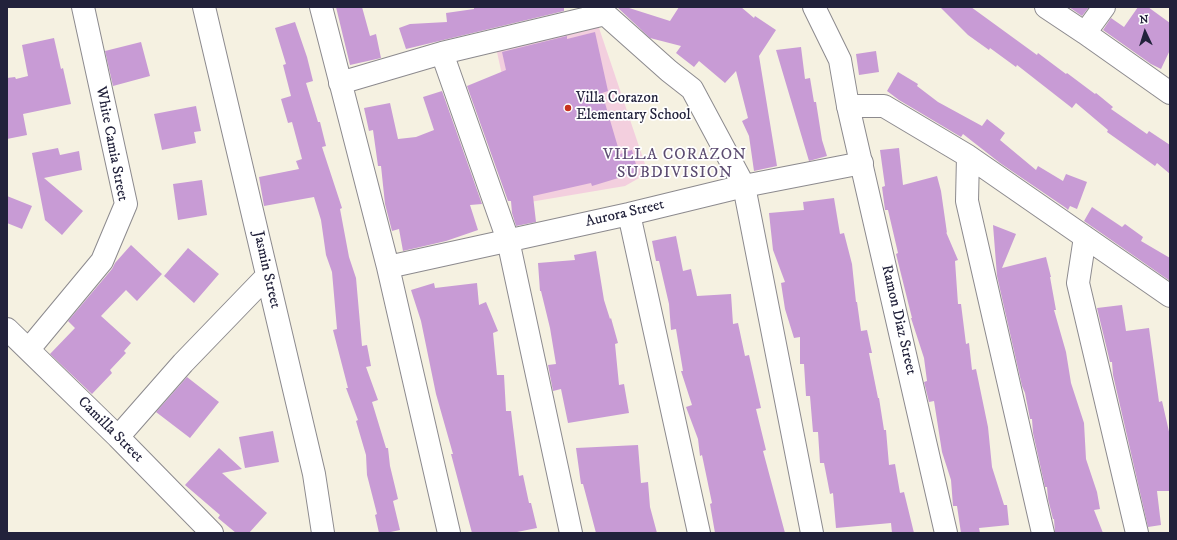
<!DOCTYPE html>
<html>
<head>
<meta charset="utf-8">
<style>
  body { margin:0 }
  #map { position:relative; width:1177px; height:540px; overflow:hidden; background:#f5f1e1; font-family:"IM FELL DW Pica",serif }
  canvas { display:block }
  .frame { position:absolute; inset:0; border:8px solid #22223b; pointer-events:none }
  .north { position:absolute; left:1125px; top:12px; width:40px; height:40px; -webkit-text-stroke:3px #fff; paint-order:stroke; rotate:356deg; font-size:11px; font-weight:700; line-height:16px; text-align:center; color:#22223b }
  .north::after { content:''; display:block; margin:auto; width:14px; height:18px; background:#22223b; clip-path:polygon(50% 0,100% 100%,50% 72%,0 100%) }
</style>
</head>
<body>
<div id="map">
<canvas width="1177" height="540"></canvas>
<div class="frame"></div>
<div class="north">N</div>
</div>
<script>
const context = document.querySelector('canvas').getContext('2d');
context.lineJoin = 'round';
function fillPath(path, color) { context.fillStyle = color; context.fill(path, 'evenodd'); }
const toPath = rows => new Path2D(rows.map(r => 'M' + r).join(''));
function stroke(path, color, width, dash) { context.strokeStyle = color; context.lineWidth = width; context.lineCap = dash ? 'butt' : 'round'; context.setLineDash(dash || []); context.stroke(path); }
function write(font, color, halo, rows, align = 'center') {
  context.font = font + ' "IM FELL DW Pica",serif'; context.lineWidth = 3.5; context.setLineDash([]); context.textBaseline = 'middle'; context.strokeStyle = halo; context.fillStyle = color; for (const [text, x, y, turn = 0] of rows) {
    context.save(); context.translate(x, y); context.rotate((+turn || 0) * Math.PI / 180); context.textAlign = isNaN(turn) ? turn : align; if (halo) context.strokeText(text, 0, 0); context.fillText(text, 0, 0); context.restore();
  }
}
fillPath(toPath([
  [597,22,648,173,625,186,530,202,495,43]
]), '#f3cfde');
fillPath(toPath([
  [336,7,362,7,370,36,376,34,381,58,350,65],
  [474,7,564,7,564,11,406,49,399,28,410,24,447,22,446,13,474,9],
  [617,7,626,7,670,21,679,7,741,7,754,18,755,16,776,30,759,56,777,166,754,171,749,136,742,121,748,118,736,71,725,83,699,61,694,67,676,53,681,46,650,38],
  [940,7,971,7,1037,55,1038,53,1066,74,1067,73,1095,94,1096,93,1113,107,1111,109,1147,134,1149,131,1170,145,1170,174,1157,163,1155,166,1107,132,1108,130,1076,103,1072,108,1017,65,1016,67,990,48,989,50,968,35],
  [1069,7,1089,7,1082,16],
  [1138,7,1148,7,1170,23,1170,50,1161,69,1151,64,1103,30,1111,18,1124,27],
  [295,22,307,57,313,81,306,83,318,122,320,122,326,146,322,147,342,208,340,209,349,257,356,278,362,346,367,345,371,366,366,367,378,400,372,402,386,448,388,448,390,466,398,499,393,501,400,530,386,533,379,533,375,515,377,514,367,475,366,455,356,421,358,420,346,388,348,388,333,330,337,329,332,272,326,255,321,220,314,197,264,206,259,177,299,169,296,161,302,159,292,122,288,123,281,99,291,96,283,65,286,64,275,28],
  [595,32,608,91,602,93,620,154,632,150,638,172,592,186,591,183,533,196,536,222,516,226,512,213,511,201,508,201,467,86,506,70,502,52,567,36,567,39],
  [54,38,61,69,63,68,71,104,23,114,27,135,7,139,7,78,15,77,16,79,28,76,22,45],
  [141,42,150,76,113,86,105,51],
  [801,47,805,79,810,78,814,102,816,102,822,140,827,156,809,161,776,50],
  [876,51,879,72,859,75,856,54],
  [898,72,918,84,917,86,938,102,982,126,987,119,1005,133,1000,140,1036,170,1038,166,1063,181,1066,174,1087,182,1077,209,1070,206,1068,210,1066,208,1000,163,963,134,961,137,899,100,887,91],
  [442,91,482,204,470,205,478,230,446,241,403,251,399,229,392,231,385,204,381,166,378,166,373,130,369,131,364,108,390,103,398,139,416,137,434,130,423,97],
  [196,106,201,131,194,132,196,143,162,150,154,114],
  [58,148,60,155,79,151,82,170,44,178,83,211,62,235,45,220,32,153],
  [899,148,903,185,937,176,941,191,947,233,946,232,958,260,955,261,958,304,961,304,966,344,969,343,972,370,976,369,988,427,992,467,1004,505,1007,505,1009,525,979,528,980,533,961,533,957,506,953,506,951,480,942,452,934,401,929,402,924,382,927,381,924,358,911,318,912,318,896,254,898,253,888,210,885,210,882,187,885,186,880,150],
  [202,180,207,215,178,220,173,184],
  [7,196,32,206,22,229,7,223],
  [834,198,840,234,844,233,852,264,856,302,857,302,861,331,867,330,872,353,869,353,878,398,879,398,884,430,886,430,889,465,895,464,900,493,904,492,914,533,892,533,891,523,836,528,833,493,830,494,824,463,820,463,818,432,813,432,810,396,806,396,804,364,800,364,800,337,794,338,785,309,781,283,785,282,773,250,769,213,804,210,803,202],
  [1092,207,1122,227,1125,224,1143,237,1141,241,1170,258,1170,281,1084,221],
  [993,225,1016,234,1002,268,1046,257,1051,277,1050,277,1056,310,1054,310,1066,352,1071,383,1084,423,1086,459,1097,492,1100,509,1094,510,1103,533,1055,533,1054,519,1053,519,1048,499,1047,487,1045,487,1033,433,1032,419,1030,419,1025,393,1022,386,997,276],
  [676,236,683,271,691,269,697,296,731,294,733,324,738,323,745,356,749,355,761,408,756,409,766,450,763,451,785,533,715,533,710,504,712,503,702,455,700,456,698,439,686,407,692,405,681,371,683,371,676,329,671,330,669,304,659,261,656,261,652,241],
  [131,245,162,274,137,301,126,290,101,316,131,343,124,351,126,353,110,370,112,373,92,394,50,354,75,328,68,321,112,269,115,263],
  [188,248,219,274,194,303,164,276],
  [596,251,604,300,610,319,611,318,618,343,615,344,619,385,624,384,629,413,568,423,561,389,553,391,548,365,556,364,550,328,541,291,540,291,538,263,575,260,574,255],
  [434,283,435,288,477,283,479,305,486,302,498,331,493,333,497,375,504,375,506,411,511,411,519,476,523,475,529,503,531,503,537,528,512,533,472,533,451,454,453,454,436,394,421,321,411,290],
  [1122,305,1126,331,1149,328,1159,402,1162,401,1170,436,1170,491,1157,491,1161,525,1148,527,1113,375,1112,362,1110,362,1097,308],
  [187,377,219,402,190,438,156,412],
  [273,431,279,462,245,468,239,437],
  [638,445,641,483,648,482,650,507,657,533,596,533,583,484,581,484,576,448],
  [219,448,242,469,222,473,267,513,249,533,236,533,218,518,220,515,185,485]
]), '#c89bd5');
const street = toPath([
  [204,7,314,474,323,533],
  [321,7,388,267,449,533],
  [1046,7,1085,33,1170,93],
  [1085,33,1104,7],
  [442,53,508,240,571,533],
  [340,83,442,53,605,14,669,71,692,89,744,186,812,533],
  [848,106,884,106,968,156,1170,296],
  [968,156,967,201,1043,533],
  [629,214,699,533],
  [1085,237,1078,283,1137,533],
  [388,267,629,214,744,186,862,163],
  [7,329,118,437,212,533],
  [29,349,102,261,126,204,83,7],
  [118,437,183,363,267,276]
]);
const secondary = toPath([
  [814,7,840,60,848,106,946,533]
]);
stroke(street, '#8c8a8e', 24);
stroke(secondary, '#8c8a8e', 24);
stroke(street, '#fff', 22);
stroke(secondary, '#fff', 22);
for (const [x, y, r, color] of [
  [568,108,4,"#c8321e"]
]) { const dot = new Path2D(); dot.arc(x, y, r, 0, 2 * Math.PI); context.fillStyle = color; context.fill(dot); stroke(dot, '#fff', 1.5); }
write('15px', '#22223b', '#fff', [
  ["Villa Corazon",576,99],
  ["Elementary School",576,116]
], 'left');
write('15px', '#22223b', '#fff', [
  ["White Camia Street",111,144,79],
  ["Aurora Street",625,214,-13],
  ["Jasmin Street",266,270,77],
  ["Ramon Diaz Street",898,320,77],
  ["Camilla Street",110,430,45]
]);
context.letterSpacing = '1px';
write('16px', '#5c4c71', '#fff', [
  ["VILLA CORAZON",675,156],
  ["SUBDIVISION",675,174]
]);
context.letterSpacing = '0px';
</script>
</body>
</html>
